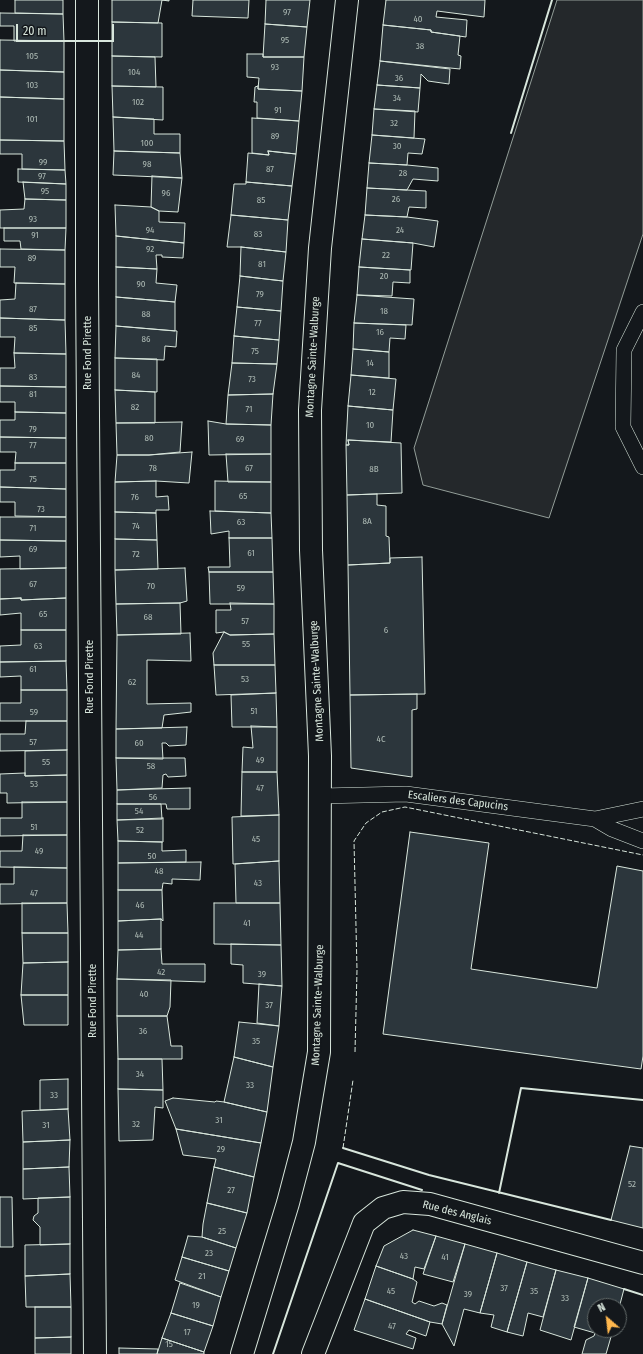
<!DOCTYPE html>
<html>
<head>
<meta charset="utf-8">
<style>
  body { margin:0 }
  #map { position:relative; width:643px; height:1354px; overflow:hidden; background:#14181c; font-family:"Fira Sans Condensed",sans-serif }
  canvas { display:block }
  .north { position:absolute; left:587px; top:1298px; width:40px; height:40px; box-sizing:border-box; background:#14181c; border:1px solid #626a69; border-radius:50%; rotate:332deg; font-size:11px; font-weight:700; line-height:16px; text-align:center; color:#d8e6dc }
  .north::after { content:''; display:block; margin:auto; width:14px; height:18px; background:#ffb74d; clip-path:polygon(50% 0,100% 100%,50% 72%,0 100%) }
  .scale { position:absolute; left:16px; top:24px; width:98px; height:18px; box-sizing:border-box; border:2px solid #d8e6dc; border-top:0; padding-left:5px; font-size:12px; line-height:14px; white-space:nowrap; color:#d8e6dc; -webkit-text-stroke:3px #14181c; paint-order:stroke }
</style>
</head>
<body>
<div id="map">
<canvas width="643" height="1354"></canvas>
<div class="north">N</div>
<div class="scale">20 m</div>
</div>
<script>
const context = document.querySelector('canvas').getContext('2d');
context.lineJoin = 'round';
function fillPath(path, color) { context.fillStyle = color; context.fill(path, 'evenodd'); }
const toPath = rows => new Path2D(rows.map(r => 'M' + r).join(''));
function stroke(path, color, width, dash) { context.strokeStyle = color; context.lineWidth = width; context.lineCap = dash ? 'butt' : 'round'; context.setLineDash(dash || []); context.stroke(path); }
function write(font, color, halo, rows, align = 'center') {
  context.font = font + ' "Fira Sans Condensed",sans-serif'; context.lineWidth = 3; context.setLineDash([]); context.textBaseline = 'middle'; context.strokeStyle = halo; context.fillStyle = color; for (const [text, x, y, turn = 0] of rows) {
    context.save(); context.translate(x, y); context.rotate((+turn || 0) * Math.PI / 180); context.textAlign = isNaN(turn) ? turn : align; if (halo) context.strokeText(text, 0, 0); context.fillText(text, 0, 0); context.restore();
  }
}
const parking = toPath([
  [557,0,643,0,643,234,549,518,423,485,414,448,557,0]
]);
fillPath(parking, '#24282b');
stroke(parking, '#939e99', 1);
const building = toPath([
  [15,0,63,0,63,14,15,13,15,0],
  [112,0,169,0,169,1,162,0,158,23,112,22,112,0],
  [193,0,249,0,248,18,192,16,193,0],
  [266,0,310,0,307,27,265,24,266,0],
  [386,0,485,0,484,17,437,11,436,17,467,20,466,37,431,32,431,30,383,25,386,0],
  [0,13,63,14,64,41,14,41,14,26,0,26,0,13],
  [112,22,162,23,162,57,112,56,112,22],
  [265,24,307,27,304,57,263,57,265,24],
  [383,25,431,30,431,32,460,36,458,55,461,56,460,69,380,61,383,25],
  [0,40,64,41,64,72,0,70,0,40],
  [247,54,263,54,263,57,304,57,302,91,258,89,259,78,247,77,247,54],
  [112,56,155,57,156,87,112,86,112,56],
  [380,61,450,69,449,84,428,81,421,74,420,88,377,85,380,61],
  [0,70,64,72,64,99,0,97,0,70],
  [377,85,420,88,418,112,374,109,377,85],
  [112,86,163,87,163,120,113,117,112,86],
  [258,86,258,89,302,91,299,121,257,118,257,102,254,102,255,87,258,86],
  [0,97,64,99,64,141,0,140,0,97],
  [374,109,415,111,414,138,372,135,374,109],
  [113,117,154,119,154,134,180,134,180,153,114,151,113,117],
  [252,118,299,121,296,154,268,151,269,155,252,153,252,118],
  [372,135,425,139,422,154,408,153,407,165,369,163,372,135],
  [0,140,64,141,65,170,22,169,22,154,0,154,0,140],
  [114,151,180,153,182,178,113,175,114,151],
  [268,151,296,154,292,186,246,182,248,153,269,155,268,151],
  [369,163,407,165,438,168,438,181,413,179,407,190,367,188,369,163],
  [18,169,65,170,66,184,18,182,18,169],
  [152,176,182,178,178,212,159,211,151,207,152,176],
  [23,182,66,184,66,200,25,199,23,182],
  [246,182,292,186,288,220,231,215,234,184,246,184,246,182],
  [367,188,426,191,426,208,409,207,407,217,365,215,367,188],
  [25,199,66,200,66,228,0,228,0,210,24,209,25,199],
  [115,205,151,207,159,211,159,222,185,223,184,243,116,236,115,205],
  [231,215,288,220,286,252,241,247,227,247,231,215],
  [365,215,407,217,438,221,434,247,413,243,362,239,365,215],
  [4,228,66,228,65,250,21,249,20,241,4,241,4,228],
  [116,236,184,243,183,258,162,257,162,255,156,255,157,269,116,267,116,236],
  [362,239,413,243,411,270,359,267,362,239],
  [241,247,286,252,283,281,240,276,241,247],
  [0,249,65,250,65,284,14,283,15,267,0,267,0,249],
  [116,267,157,269,156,283,177,285,175,302,116,297,116,267],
  [359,267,410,270,410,283,393,282,392,296,357,295,359,267],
  [240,276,283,281,281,311,237,307,240,276],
  [16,283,65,284,65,320,0,318,0,300,15,299,16,283],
  [357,295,414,299,412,325,354,323,357,295],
  [116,297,175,302,175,331,116,326,116,297],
  [237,307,281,311,279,340,234,336,237,307],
  [0,318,65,320,66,354,14,353,15,337,0,337,0,318],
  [354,323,406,325,405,339,390,338,389,352,353,349,354,323],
  [116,326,177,331,176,347,165,346,164,360,115,358,116,326],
  [234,336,279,340,277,364,232,363,234,336],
  [353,349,389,352,389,378,351,375,353,349],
  [14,353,66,354,66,387,0,386,0,368,15,368,14,353],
  [115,358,157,359,157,392,115,390,115,358],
  [232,363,277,364,273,394,228,395,232,363],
  [351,375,396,379,393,410,348,406,351,375],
  [0,386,66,387,66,413,15,412,15,402,0,402,0,386],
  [115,390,155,392,155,423,116,423,115,390],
  [273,394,271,425,226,424,228,395,273,394],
  [348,406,393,410,391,442,348,440,349,445,346,445,348,406],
  [15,412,66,413,66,438,0,437,0,420,15,420,15,412],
  [208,421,226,424,271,425,271,454,209,455,208,421],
  [182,422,180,452,149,455,117,455,116,423,182,422],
  [0,437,66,438,66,463,15,463,16,452,0,452,0,437],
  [348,440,401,443,402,493,347,495,346,445,349,445,348,440],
  [192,452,189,483,156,481,115,482,117,455,149,455,192,452],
  [226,454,271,454,271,482,228,482,226,454],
  [15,463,66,463,66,489,0,487,0,470,15,470,15,463],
  [156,481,156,497,168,496,169,510,156,510,156,513,115,512,115,482,156,481],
  [215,481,271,482,271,513,215,511,215,481],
  [0,487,66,489,66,517,15,516,15,502,0,502,0,487],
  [377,494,377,505,386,506,386,536,389,537,390,563,348,565,347,495,377,494],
  [210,511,271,513,272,538,229,538,229,531,211,534,210,511],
  [115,512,156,513,157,540,115,539,115,512],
  [0,517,66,517,66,541,0,540,0,517],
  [229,538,272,538,273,572,209,572,208,567,230,567,229,538],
  [115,539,157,540,158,569,115,570,115,539],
  [0,540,66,541,66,568,20,569,20,556,0,557,0,540],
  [422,557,425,694,350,695,348,565,390,563,390,558,422,557],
  [66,568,66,598,21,600,21,598,0,599,0,569,66,568],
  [185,568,187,601,180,603,116,604,115,570,185,568],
  [209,572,273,572,274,604,210,604,209,572],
  [21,598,21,600,66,598,66,630,21,630,21,613,0,615,0,599,21,598],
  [180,603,181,634,117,635,116,604,180,603],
  [230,603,274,604,274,634,230,635,224,632,216,633,216,610,231,610,230,603],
  [21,630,66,630,66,661,0,662,0,646,21,645,21,630],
  [224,632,230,635,274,634,275,665,214,665,213,653,224,632],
  [190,633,191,661,147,660,147,704,191,703,191,712,164,715,162,728,116,729,117,635,190,633],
  [66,661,67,690,21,690,21,676,0,677,0,662,66,661],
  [214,665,275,665,276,693,216,695,214,665],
  [21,690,67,690,67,721,0,721,0,703,21,703,21,690],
  [276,693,277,727,232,727,231,695,276,693],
  [417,694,417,709,412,710,412,777,351,768,350,695,417,694],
  [26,721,67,721,67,750,0,751,0,734,25,734,26,721],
  [251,726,277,727,277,772,242,772,243,747,253,748,251,726],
  [187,727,186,745,169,746,166,743,162,743,163,759,116,758,116,729,187,727],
  [67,750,67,775,25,776,25,751,67,750],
  [116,758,185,758,186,776,168,777,166,774,163,775,162,788,117,790,116,758],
  [242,772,277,772,279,815,241,816,242,772],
  [25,773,25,776,67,775,67,802,7,803,7,793,0,793,0,774,25,773],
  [190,788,190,809,167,809,166,804,117,804,117,790,190,788],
  [22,802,67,802,67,835,0,836,0,818,22,818,22,802],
  [117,804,161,804,162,819,117,820,117,804],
  [279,815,279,861,233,864,232,817,279,815],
  [163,818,163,842,118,841,117,820,163,818],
  [410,832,489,843,471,969,597,988,617,866,643,871,643,1056,641,1069,383,1034,410,832],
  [23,835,67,835,67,868,0,867,0,851,22,851,23,835],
  [118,841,162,842,162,851,186,850,186,862,118,863,118,841],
  [279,861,280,903,236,903,235,864,279,861],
  [201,862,200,880,172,879,172,884,163,883,162,890,118,890,118,863,201,862],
  [14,867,67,868,67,903,0,904,0,884,14,884,14,867],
  [118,890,162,890,163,921,161,919,118,921,118,890],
  [22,903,67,903,68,933,22,933,22,903],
  [214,903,280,903,281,945,214,944,214,903],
  [161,919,161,949,118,950,118,921,161,919],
  [22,933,68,933,68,962,23,963,22,933],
  [231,944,281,945,282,986,243,983,243,965,231,964,231,944],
  [161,949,162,964,205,964,205,982,117,979,118,950,161,949],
  [68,962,68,995,21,995,23,963,68,962],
  [117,979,171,980,170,1007,167,1016,117,1016,117,979],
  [259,984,282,986,279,1026,257,1023,259,984],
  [21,995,68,995,68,1025,24,1025,21,995],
  [117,1016,167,1016,171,1046,182,1046,182,1059,118,1059,117,1016],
  [239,1022,279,1026,273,1067,234,1057,239,1022],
  [234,1057,273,1067,267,1112,224,1102,234,1057],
  [118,1059,162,1059,163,1090,118,1089,118,1059],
  [68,1079,68,1109,40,1110,40,1080,68,1079],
  [118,1089,163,1090,163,1108,155,1107,153,1140,119,1141,118,1089],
  [173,1098,215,1102,216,1101,224,1102,267,1112,261,1143,176,1129,165,1101,173,1098],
  [68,1109,70,1140,23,1142,22,1111,68,1109],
  [176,1129,261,1143,254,1177,214,1167,216,1159,183,1155,176,1129],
  [70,1140,69,1167,23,1169,23,1142,70,1140],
  [630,1146,643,1148,643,1228,611,1220,630,1146],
  [69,1167,70,1197,23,1199,23,1169,69,1167],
  [214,1167,254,1177,247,1213,207,1203,214,1167],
  [0,1197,12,1197,13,1247,0,1247,0,1197],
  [70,1197,70,1244,40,1245,40,1227,33,1220,34,1216,38,1213,38,1198,70,1197],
  [207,1203,247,1213,236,1248,202,1237,203,1224,207,1203],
  [413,1230,436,1236,424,1269,415,1267,413,1279,376,1266,384,1246,413,1230],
  [188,1236,202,1237,236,1248,229,1271,182,1257,188,1236],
  [436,1236,465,1244,453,1282,423,1274,436,1236],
  [70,1244,70,1274,25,1276,25,1245,70,1244],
  [465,1244,497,1253,480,1313,464,1309,454,1346,442,1324,465,1244],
  [497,1253,527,1262,507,1332,491,1327,494,1315,480,1313,497,1253],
  [182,1257,229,1271,221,1297,175,1280,182,1257],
  [527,1262,556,1270,543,1317,528,1313,523,1336,507,1332,527,1262],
  [376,1266,413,1279,417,1282,412,1302,415,1304,419,1301,434,1306,442,1303,447,1305,442,1324,430,1322,365,1299,376,1266],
  [556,1270,588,1278,571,1340,540,1330,556,1270],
  [70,1274,71,1307,26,1307,25,1276,70,1274],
  [588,1278,624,1289,619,1308,619,1306,595,1306,595,1330,613,1330,606,1354,582,1354,586,1340,594,1336,595,1333,574,1327,588,1278],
  [180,1283,221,1297,213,1326,171,1313,180,1283],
  [365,1299,430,1322,426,1336,409,1330,406,1334,416,1338,413,1349,354,1330,365,1299],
  [35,1307,71,1307,71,1337,35,1338,35,1307],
  [171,1313,213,1326,204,1352,162,1338,171,1313],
  [71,1337,71,1354,35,1354,35,1338,71,1337],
  [162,1338,204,1352,204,1354,157,1354,162,1338],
  [119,1348,158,1349,157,1354,119,1354,119,1348]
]);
fillPath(building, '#2c363c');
stroke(building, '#d8e6dc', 1);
const service = toPath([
  [643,312,624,350,623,427,643,467],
  [321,796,406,794,595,819,643,809],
  [595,819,612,829,643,841]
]);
const minor = toPath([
  [87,0,87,281,95,1354],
  [313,1354,364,1223,383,1208,403,1202,430,1204,643,1263]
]);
const tertiary = toPath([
  [242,1354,288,1203,304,1142,319,1052,320,756,311,550,310,410,320,248,347,0]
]);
stroke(service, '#d8e6dc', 16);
stroke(minor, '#d8e6dc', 24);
stroke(tertiary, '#d8e6dc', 24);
stroke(service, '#14181c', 15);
stroke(minor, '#14181c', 22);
stroke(tertiary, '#14181c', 22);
stroke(toPath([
  [355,1052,357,970,354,841,366,823,382,812,405,807,643,855],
  [343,1148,353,1080]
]), '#d8e6dc', 1, [5, 2]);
stroke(toPath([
  [511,133,552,0],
  [343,1148,429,1175,611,1220],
  [499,1193,521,1088,643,1100],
  [624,1289,643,1295],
  [273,1354,338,1163,422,1190]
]), '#d8e6dc', 2);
write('9px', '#adbab4', null, [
  ["97",287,12],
  ["40",418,19],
  ["95",285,40],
  ["38",420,46],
  ["105",32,56],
  ["93",275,67],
  ["104",134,72],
  ["36",399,78],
  ["103",32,85],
  ["34",397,98],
  ["102",138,102],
  ["91",278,110],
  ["101",32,119],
  ["32",394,123],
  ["89",275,136],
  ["100",147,143],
  ["30",397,146],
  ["99",43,162],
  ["98",147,164],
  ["87",270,169],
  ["28",403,173],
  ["97",42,176],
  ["95",45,191],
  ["96",166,193],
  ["26",396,199],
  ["85",261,200],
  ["93",33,219],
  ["94",150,230],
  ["24",400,230],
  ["83",258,234],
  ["91",35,235],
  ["92",150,249],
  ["22",386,255],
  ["89",32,258],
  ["81",262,264],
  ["20",384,276],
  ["90",141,284],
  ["79",260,294],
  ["87",33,309],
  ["18",384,311],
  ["88",146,314],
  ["77",258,323],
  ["85",33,328],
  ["16",380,332],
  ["86",146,339],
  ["75",255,351],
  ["14",370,363],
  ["84",136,375],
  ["83",33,377],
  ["73",252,379],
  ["12",372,392],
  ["81",33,394],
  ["82",135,407],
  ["71",249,409],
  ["10",370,425],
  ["79",33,429],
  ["80",149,438],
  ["69",240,439],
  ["77",33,445],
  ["78",153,468],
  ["67",249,468],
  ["8B",374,469],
  ["75",33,479],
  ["65",243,496],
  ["76",135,497],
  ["73",41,509],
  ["8A",367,521],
  ["63",241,522],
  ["74",136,526],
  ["71",33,528],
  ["69",33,549],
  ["61",251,553],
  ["72",136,554],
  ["67",33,584],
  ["70",151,586],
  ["59",241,588],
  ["65",43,614],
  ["68",148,617],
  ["57",245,621],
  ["6",386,630],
  ["55",246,644],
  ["63",38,646],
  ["61",33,669],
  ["53",245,679],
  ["62",132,682],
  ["51",254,711],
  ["59",34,712],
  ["4C",381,739],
  ["57",33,742],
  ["60",139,743],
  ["49",260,760],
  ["55",46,762],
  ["58",151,766],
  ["53",34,784],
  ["47",260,788],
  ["56",153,797],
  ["54",139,811],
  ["51",34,827],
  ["52",140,830],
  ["45",256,839],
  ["49",39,851],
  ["50",152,856],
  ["48",159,871],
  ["43",258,883],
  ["47",34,893],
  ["46",140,905],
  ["41",247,923],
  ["44",139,935],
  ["42",161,972],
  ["39",262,974],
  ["40",144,994],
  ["37",269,1005],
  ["36",143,1031],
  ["35",256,1041],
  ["34",140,1074],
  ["33",250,1085],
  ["33",54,1095],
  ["31",219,1120],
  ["32",136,1124],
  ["31",46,1125],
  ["29",221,1149],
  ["52",632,1184],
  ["27",231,1190],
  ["25",222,1231],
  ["23",209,1253],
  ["43",404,1256],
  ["41",445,1257],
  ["21",202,1276],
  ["37",504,1288],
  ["45",391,1291],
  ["35",534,1291],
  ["39",468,1294],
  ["33",565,1298],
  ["19",196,1305],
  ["47",392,1326],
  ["17",187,1332],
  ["15",169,1344]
]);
write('11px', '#d8e6dc', '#14181c', [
  ["Rue Fond Pirette",88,353,-90],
  ["Montagne Sainte-Walburge",313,357,-87],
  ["Rue Fond Pirette",90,677,-90],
  ["Montagne Sainte-Walburge",317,681,-93],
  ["Escaliers des Capucins",458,801,7],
  ["Rue Fond Pirette",93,1001,-90],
  ["Montagne Sainte-Walburge",318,1005,-88],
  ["Rue des Anglais",457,1213,14]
]);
</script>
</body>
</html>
